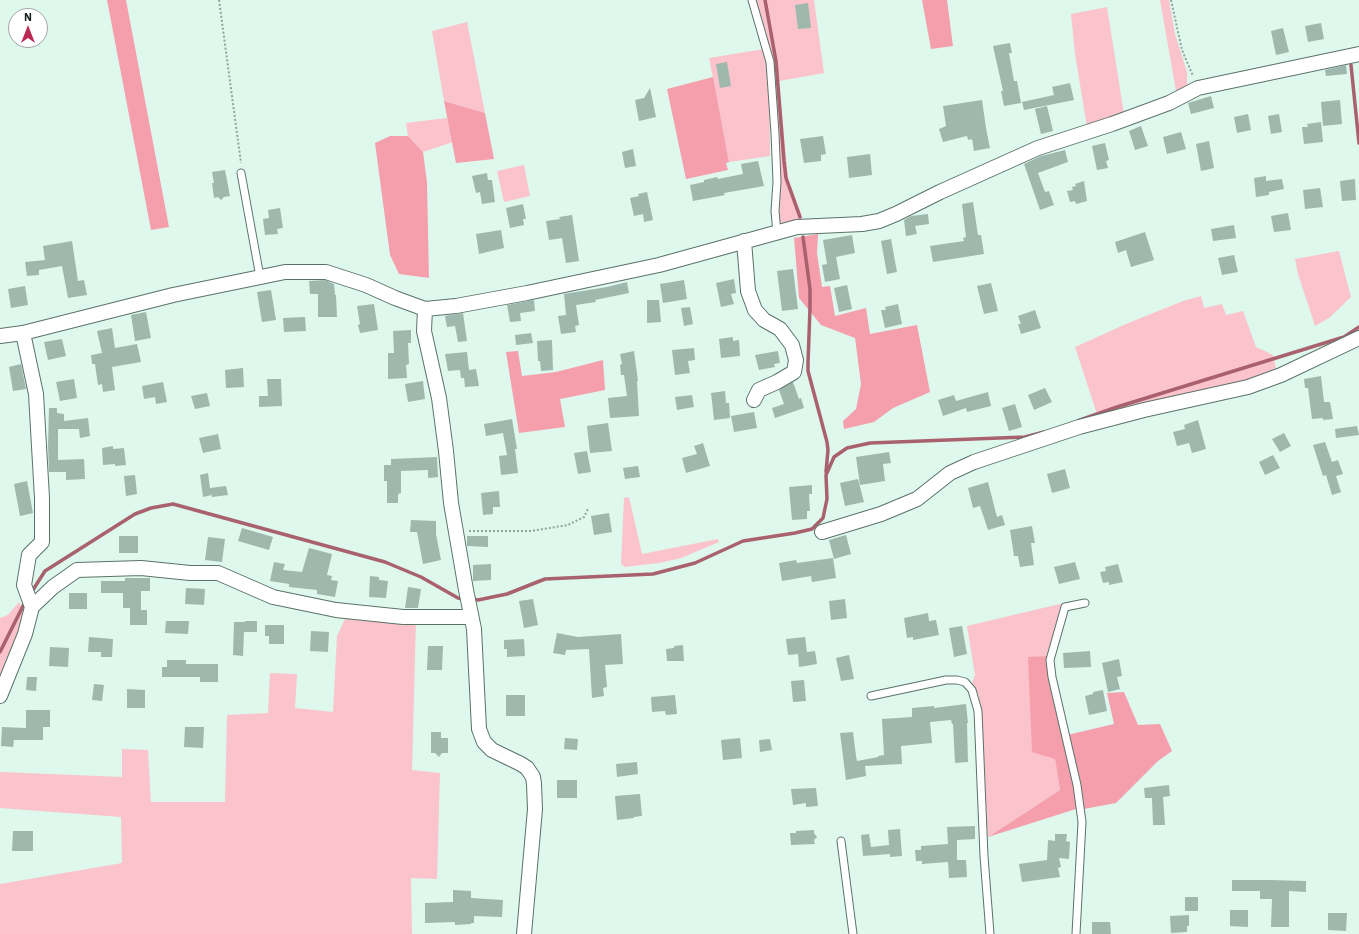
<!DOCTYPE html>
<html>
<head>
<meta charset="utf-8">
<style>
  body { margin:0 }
  #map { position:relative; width:1359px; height:934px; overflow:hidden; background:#def8ee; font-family:"IBM Plex Sans",sans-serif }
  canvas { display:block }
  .north { position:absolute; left:8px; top:8px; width:40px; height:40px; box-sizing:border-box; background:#fff; border:1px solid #a2a5a4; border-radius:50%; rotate:0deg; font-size:11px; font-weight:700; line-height:16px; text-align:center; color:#161f1c }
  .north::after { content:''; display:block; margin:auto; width:14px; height:18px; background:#ba2a54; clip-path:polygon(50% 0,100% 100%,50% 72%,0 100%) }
</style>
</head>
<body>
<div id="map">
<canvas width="1359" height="934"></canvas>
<div class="north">N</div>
</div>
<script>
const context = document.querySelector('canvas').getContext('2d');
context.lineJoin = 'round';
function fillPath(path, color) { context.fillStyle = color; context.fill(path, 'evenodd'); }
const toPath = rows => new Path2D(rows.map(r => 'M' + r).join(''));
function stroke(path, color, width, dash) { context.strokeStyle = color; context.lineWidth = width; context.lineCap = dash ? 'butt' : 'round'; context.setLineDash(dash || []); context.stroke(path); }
fillPath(toPath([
  [754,0,814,0,824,73,779,81,788,178,801,213,802,221,784,225,779,221,781,184,774,67],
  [1160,0,1169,0,1175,34,1187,72,1187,86,1168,97,1176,91],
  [1107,7,1124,114,1087,127,1075,54,1071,14],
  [467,22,485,113,444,101,432,31],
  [764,49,769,78,770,156,729,162,709,58],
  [447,118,453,142,423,152,408,136,406,123],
  [524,165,530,196,504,202,497,171],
  [1339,251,1351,297,1329,318,1315,326,1298,274,1295,259],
  [1201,296,1204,308,1222,304,1226,315,1243,311,1256,347,1273,355,1276,368,1269,374,1100,417,1096,411,1075,347,1126,324,1183,301],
  [629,497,642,554,718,539,719,542,681,558,659,563,625,567,621,564,624,498],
  [19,602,24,612,24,621,0,683,0,618,8,615],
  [1064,603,1048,656,1028,658,1055,759,1060,790,988,837,979,696,972,683,975,675,967,626],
  [346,617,416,621,412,770,440,773,437,879,411,878,412,934,0,934,0,884,122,863,121,817,0,808,0,772,122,777,122,749,148,750,151,802,225,802,227,715,268,713,270,673,297,674,295,708,333,712,337,636]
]), '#fbc3cb');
fillPath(toPath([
  [107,0,126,0,169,227,151,230],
  [922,0,947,0,953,46,931,49],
  [713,77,729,162,726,163,728,170,686,179,667,89],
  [444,101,485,113,494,159,456,163],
  [390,136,408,136,423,152,427,182,429,278,399,274,390,255,375,143],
  [818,234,817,253,822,287,830,286,835,316,866,308,870,334,917,325,930,392,893,408,874,422,844,429,843,421,856,409,861,384,855,338,821,325,799,298,794,238],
  [518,351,522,376,556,372,603,360,605,390,560,399,565,427,519,433,506,352],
  [1048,656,1063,736,1114,724,1107,693,1124,692,1138,725,1160,724,1172,751,1158,761,1116,803,1084,809,1076,809,988,837,1060,790,1055,759,1032,752,1028,657]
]), '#f59fad');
stroke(toPath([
  [765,0,776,61,784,161,786,178,800,217],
  [1351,65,1359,143],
  [803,237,810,289,810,308,808,363,808,371,827,442,828,450,826,472],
  [1080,420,1117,407,1344,337,1359,327],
  [31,593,45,571,135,514,151,508,173,504,385,562,421,577,458,598,464,599],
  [472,599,478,600,507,594,545,579,653,574,695,563,743,541,795,533,812,529,823,518,827,499,826,475,834,457,847,448,870,443,1025,437,1044,432],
  [0,652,25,602]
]), '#a8616d', 3.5);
fillPath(toPath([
  [808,3,811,28,798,29,795,5],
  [1321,23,1324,39,1308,42,1305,26],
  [1283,28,1289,52,1276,55,1271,31],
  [1010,43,1012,53,1009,53,1014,81,1017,81,1021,103,1004,106,1001,91,1003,91,993,46],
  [727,62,731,86,720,88,716,64],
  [1346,65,1347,74,1326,76,1325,70],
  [1070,83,1074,100,1024,110,1022,102,1054,95,1052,87],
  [650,88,656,117,639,121,635,100,644,98],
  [1211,96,1214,108,1191,114,1188,103],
  [982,100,986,128,990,148,974,151,972,139,968,140,967,136,943,142,939,129,946,126,943,106],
  [1340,100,1342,124,1323,126,1321,102],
  [1047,106,1053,131,1041,134,1035,109],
  [1248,114,1251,130,1237,133,1234,117],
  [1279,114,1282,132,1271,134,1268,116],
  [1321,122,1323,142,1304,144,1302,127,1308,127,1307,124],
  [1141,126,1148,146,1135,150,1129,131],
  [1181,132,1186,149,1167,154,1163,137],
  [823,136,826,154,821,155,821,161,804,163,800,139],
  [1209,141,1214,168,1201,171,1196,144],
  [1105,143,1109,160,1106,161,1108,168,1097,170,1092,146],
  [633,149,636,166,625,168,622,152],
  [1065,150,1068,162,1038,173,1045,192,1049,191,1054,205,1040,210,1024,164,1041,156],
  [870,154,872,175,849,178,847,157],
  [758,161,764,186,724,193,725,195,693,201,690,185,704,182,704,180,717,177,718,179,743,174,741,164],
  [225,170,230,196,224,197,221,200,218,197,214,198,212,183,214,183,212,172],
  [487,173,488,180,492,180,495,202,482,204,480,192,476,193,472,176],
  [1266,176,1266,181,1282,179,1284,189,1269,192,1269,195,1256,197,1254,178],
  [1355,179,1356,200,1342,201,1340,181],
  [1084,181,1087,201,1076,204,1075,201,1070,202,1067,191,1073,190,1072,187,1076,186,1075,184],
  [1320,188,1323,207,1305,209,1303,190],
  [647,192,653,220,644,222,643,214,634,216,630,198,639,196,638,194],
  [973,202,978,235,981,235,984,254,933,262,930,246,964,241,963,238,966,237,962,204],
  [523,204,526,219,523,219,524,225,510,228,506,208],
  [280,208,283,228,277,229,278,234,265,235,263,219,269,218,268,210],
  [1288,213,1291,230,1274,232,1271,216],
  [928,214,929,224,915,226,917,234,906,236,904,220,911,216],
  [572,215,579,261,566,263,562,238,549,240,546,221,560,219,559,217],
  [1234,225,1236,238,1213,241,1211,229],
  [501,230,504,248,479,254,476,234],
  [1145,232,1154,260,1131,267,1126,250,1118,253,1115,242],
  [852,235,855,253,836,257,840,279,825,282,822,265,827,264,823,240],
  [891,239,897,272,887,274,881,241],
  [72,241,78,281,84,280,87,295,68,298,62,266,39,270,39,275,27,276,25,262,45,260,43,246],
  [1234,255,1238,272,1222,275,1218,258],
  [793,269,798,309,782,311,777,271],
  [734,279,736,293,731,294,734,304,721,307,716,283],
  [325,280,334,284,335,295,336,295,337,317,318,317,318,294,310,294,309,281],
  [684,280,687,299,663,303,660,284],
  [627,282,629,293,595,300,596,302,576,305,579,325,575,326,576,332,561,334,558,316,566,315,564,294,607,287],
  [991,283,998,311,984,314,977,286],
  [847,285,852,309,839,312,834,288],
  [25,286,28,305,11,308,8,289],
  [271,290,276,320,262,322,257,292],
  [534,300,535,311,520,313,521,321,510,322,507,305],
  [647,300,659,300,661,322,647,323],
  [374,304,378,330,360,333,358,325,360,324,357,306],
  [898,304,902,324,885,328,881,310,886,310,885,307],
  [690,307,693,324,684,326,681,308],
  [1035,310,1041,328,1021,334,1018,324,1021,324,1018,316],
  [146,312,151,338,135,341,131,315],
  [463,313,467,341,458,342,455,326,447,327,445,316],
  [305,317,306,331,284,332,283,318],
  [112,328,115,348,137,344,141,362,112,367,115,390,103,392,102,384,98,385,95,364,92,364,91,355,102,353,97,331],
  [411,330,411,343,408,343,409,364,406,365,407,378,388,379,388,353,394,353,393,331],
  [531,333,533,343,516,345,515,335],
  [733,337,733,341,739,340,740,356,721,358,719,339],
  [62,339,66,356,48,360,44,342],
  [552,340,553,370,541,371,540,361,538,361,537,341],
  [694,348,695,360,688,361,690,373,675,375,672,350],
  [634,351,638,381,637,381,639,416,610,418,608,398,627,396,624,375,621,375,620,365,622,364,620,354],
  [778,351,780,363,774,364,775,367,759,370,755,355],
  [467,352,469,370,476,369,479,386,465,387,464,378,461,378,460,370,448,371,445,354],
  [21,364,26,389,13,391,9,367],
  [243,368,244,387,226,388,225,370],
  [1321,376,1324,402,1330,402,1333,419,1323,420,1323,418,1312,419,1308,388,1305,388,1304,379],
  [74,379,77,398,60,401,56,382],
  [267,379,281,379,282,406,259,407,259,396,268,396],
  [423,381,425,399,408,402,405,384],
  [163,382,167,402,156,404,155,397,144,399,142,386],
  [793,382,799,399,801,398,804,408,775,418,772,408,784,404,779,390],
  [1045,388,1052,402,1034,410,1028,395],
  [725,391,726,403,729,403,730,418,714,420,711,393],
  [988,392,991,406,967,412,966,408,943,416,938,400,954,395,956,401],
  [207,393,210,406,195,409,191,396],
  [692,395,694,407,677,410,675,397],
  [1015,404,1022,427,1009,431,1002,408],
  [49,408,57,408,57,413,64,414,64,421,88,418,90,436,80,438,79,429,58,429,58,460,84,459,85,479,66,480,66,472,49,472,48,445],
  [754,412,757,428,734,432,731,416],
  [512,419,517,449,515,449,518,473,501,475,499,456,507,455,503,433,486,436,484,424],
  [1198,420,1206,449,1192,453,1189,443,1177,446,1173,432,1185,429,1184,425],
  [608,423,612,451,590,453,587,426],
  [1357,426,1359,435,1336,438,1335,429],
  [1284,433,1291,446,1280,452,1272,439],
  [218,434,221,449,203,453,199,438],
  [1325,442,1332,462,1338,460,1343,474,1336,476,1341,492,1332,495,1326,475,1323,476,1313,445],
  [703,443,710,466,686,473,682,458,697,454,694,446],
  [113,446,113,449,124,448,126,465,115,466,115,464,103,465,102,448],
  [587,451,591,472,578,474,574,453],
  [889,452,891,463,883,464,885,481,860,485,856,457],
  [1273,455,1280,468,1265,475,1259,462],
  [437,457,438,477,428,478,428,470,401,471,401,493,398,494,398,503,387,503,387,481,384,481,384,465,391,465,391,459],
  [638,466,640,477,625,479,623,468],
  [1065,469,1070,488,1052,493,1047,474],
  [208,473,210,488,226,486,228,495,212,497,211,493,212,495,203,497,200,475],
  [135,475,137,494,126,496,124,476],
  [858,479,864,502,845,506,840,483],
  [27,481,33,513,20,516,14,484],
  [988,482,997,517,1002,515,1005,525,988,530,980,506,973,508,968,488],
  [812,485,812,494,809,494,810,511,807,511,807,519,792,520,789,487],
  [499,491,500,507,493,507,493,514,483,515,481,493],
  [609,513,612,532,594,535,591,516],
  [411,520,436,521,436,534,441,560,423,564,417,532,410,532],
  [1032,526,1035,543,1031,543,1034,565,1020,567,1018,556,1014,556,1010,530],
  [242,528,273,537,269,550,238,541],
  [846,535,851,554,834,559,829,540],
  [119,536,138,536,138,553,119,553],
  [467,536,488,536,488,547,467,546],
  [208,537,225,539,222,562,205,560],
  [309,548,332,554,327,575,332,576,331,580,338,581,335,597,317,594,317,590,289,587,289,584,270,581,274,562,285,564,283,570,302,572],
  [833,558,836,578,812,582,811,576,782,581,779,563,796,560,797,563],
  [1075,562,1080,579,1059,584,1054,567],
  [491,564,491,580,473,581,473,565],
  [1118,564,1123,582,1109,585,1109,582,1103,583,1100,572,1106,571,1105,567],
  [370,576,379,577,379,580,388,581,386,598,369,597],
  [125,578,150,578,150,591,141,591,141,610,147,610,147,625,130,625,130,608,123,608,123,593,101,593,101,581,125,581],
  [408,587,421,589,418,608,405,608],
  [186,588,205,589,204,605,185,604],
  [69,593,87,593,87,609,69,609],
  [533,599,538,625,524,628,519,601],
  [845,599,847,618,831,620,829,601],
  [928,613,929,621,936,620,939,635,913,640,913,637,907,638,904,618],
  [166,621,189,621,188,634,165,633],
  [245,621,257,621,257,632,244,632,243,656,233,655,234,622,245,622],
  [265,625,284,625,284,644,269,644,269,636,265,636],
  [962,626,967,654,954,657,949,628],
  [311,631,329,632,328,652,310,651],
  [557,633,578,637,621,634,623,664,605,665,607,687,603,688,604,696,592,698,589,649,566,650,565,655,553,653],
  [89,637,113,639,112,657,101,657,101,652,88,652],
  [805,637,807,652,815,651,817,664,799,667,798,654,788,655,786,639],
  [524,639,525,656,507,657,507,649,504,649,504,640],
  [683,645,684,661,667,661,666,649,674,648,674,646],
  [428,646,443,646,442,670,427,670],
  [50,647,69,648,68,667,49,666],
  [1090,651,1091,667,1064,668,1063,653],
  [849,655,854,679,841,681,836,658],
  [1119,659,1122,676,1117,677,1120,689,1108,692,1102,663],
  [167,660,186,660,186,664,218,664,218,682,200,682,200,677,162,677,162,667,167,667],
  [27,677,37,677,36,691,26,690],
  [804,680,806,701,793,702,791,681],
  [94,684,104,685,102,701,92,700],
  [127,689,145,690,145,708,127,708],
  [1103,690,1107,711,1089,715,1085,696,1093,694,1093,692],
  [506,695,525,695,525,716,506,716],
  [675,695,677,714,666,715,665,711,652,712,651,697],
  [966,704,968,723,967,723,968,762,955,763,953,724,952,724,951,720,930,722,932,743,901,746,902,764,865,766,866,776,846,780,840,733,853,732,856,756,857,761,878,757,878,756,884,755,882,719,912,717,912,708,934,706,934,708],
  [26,710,50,710,50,727,43,727,43,740,14,740,13,747,1,746,2,727,26,728],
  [185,727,204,727,203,748,184,747],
  [431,732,441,732,441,738,448,738,448,753,442,753,439,757,435,753,431,753],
  [565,738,578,739,577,750,564,749],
  [740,738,742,758,723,760,721,740],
  [770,739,772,750,760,752,759,740],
  [637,762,638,774,617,777,616,764],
  [557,780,577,780,577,798,557,798],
  [1169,785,1170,796,1163,797,1165,825,1153,825,1152,798,1145,798,1144,788],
  [816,788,818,806,806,807,806,803,793,805,791,789],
  [640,794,642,816,634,817,634,818,617,820,615,796],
  [975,826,975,839,957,840,957,860,966,860,967,877,949,878,948,862,922,864,922,861,916,861,915,850,921,850,921,846,948,844,947,827],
  [900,829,902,856,890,857,890,854,863,856,861,835,869,834,871,847,889,845,888,830],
  [814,830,814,833,817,837,814,840,815,844,791,845,790,833,796,833,796,831],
  [13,831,33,831,33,851,12,851],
  [1055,834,1067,834,1066,841,1070,842,1069,859,1059,858,1061,867,1058,868,1060,877,1022,882,1019,864,1047,860,1048,840,1055,841],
  [1232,880,1270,880,1306,881,1306,892,1289,891,1289,927,1271,927,1272,899,1260,899,1260,891,1232,891],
  [453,890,471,891,471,898,503,900,502,917,474,916,474,923,471,923,471,924,455,925,455,922,425,923,425,903,453,902],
  [1185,897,1198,897,1198,911,1185,911],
  [1230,910,1248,910,1248,927,1230,926],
  [1328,913,1347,913,1346,931,1328,930],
  [1189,915,1189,926,1187,926,1187,932,1171,933,1170,916],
  [1092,922,1110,922,1111,934,1092,934]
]), '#9fb8ae');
const service = toPath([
  [752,0,770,62,775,133,777,182,775,211,777,233],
  [241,173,260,277],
  [871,696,946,680,957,680,965,682,972,690,978,711,984,856,990,934],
  [841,841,853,934],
  [1076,934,1082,822,1077,785,1052,677,1050,660,1065,607,1085,603]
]);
const minor = toPath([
  [744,241,748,291,755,310,764,320,780,329,792,345,796,360,794,372,777,382,759,390,754,400],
  [425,309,424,331,439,398,446,451,451,503,466,590,474,629,479,729,484,742,492,750,521,764,527,768,533,777,534,784,535,809,524,934],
  [0,336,23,333,173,295,285,272,326,272,366,285,395,298,425,309,456,306,527,293,659,265,797,227,862,224,879,221,896,214,940,192,1038,148,1112,124,1169,103,1198,88,1359,54],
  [822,532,881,514,917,499,950,473,974,462,1079,427,1144,410,1248,387,1281,375,1359,338],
  [32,607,53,587,77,570,141,568,190,573,218,573,273,597,336,610,403,617,471,617],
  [0,696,25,634,32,607,24,585,29,555,42,542,42,498,36,394,23,333]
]);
stroke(service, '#5b7269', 9);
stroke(minor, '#5b7269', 16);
stroke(toPath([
  [219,0,241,163],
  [1171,0,1182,50,1193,76],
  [469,531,531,531,568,525,584,517,588,509]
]), '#90a39c', 2, [2, 2]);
stroke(service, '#fff', 7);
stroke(minor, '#fff', 14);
</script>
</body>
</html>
